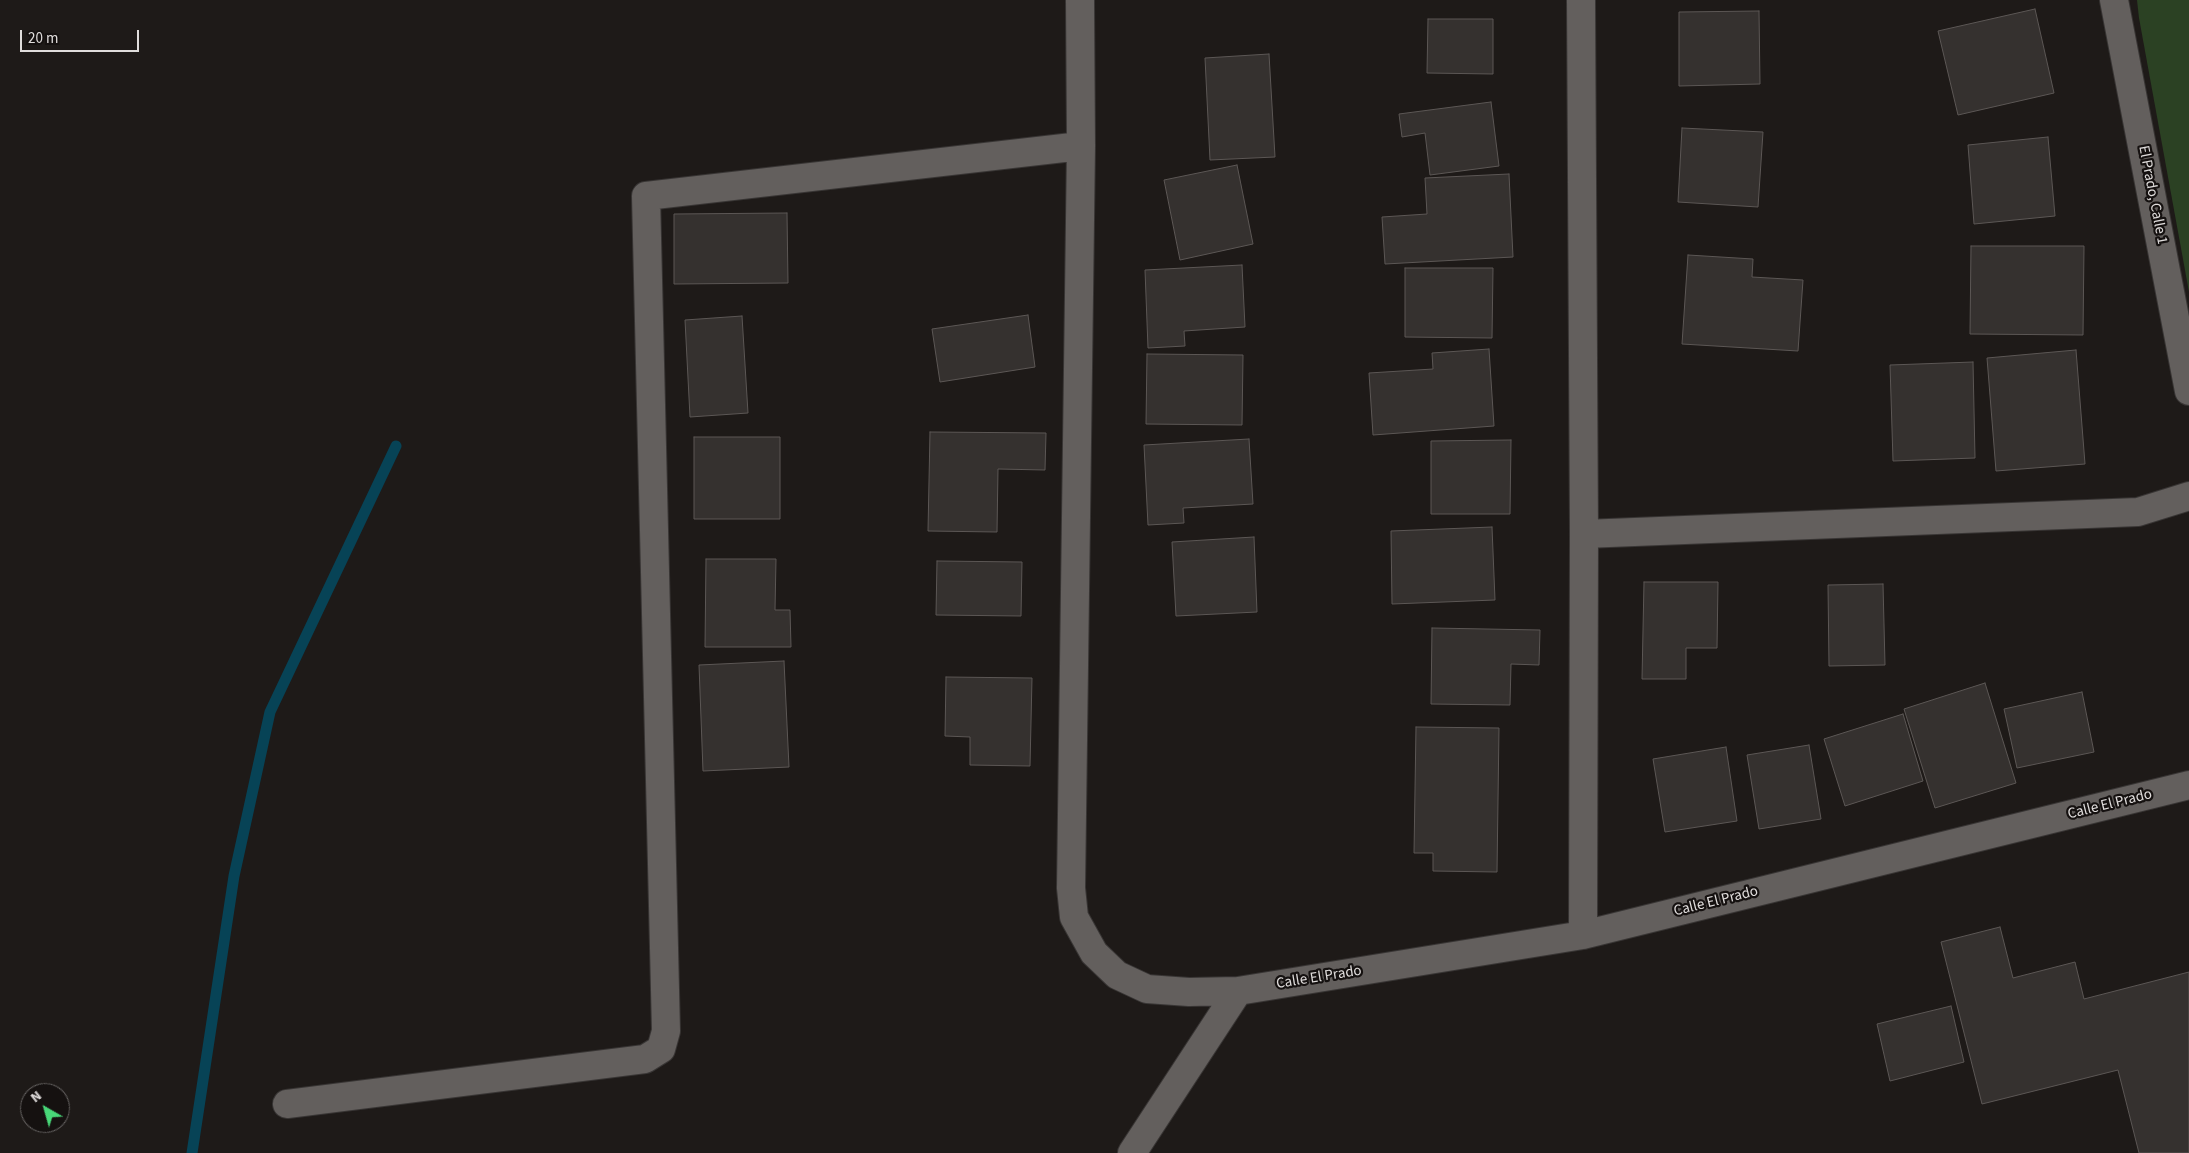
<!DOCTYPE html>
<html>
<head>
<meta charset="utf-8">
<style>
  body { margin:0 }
  #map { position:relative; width:2189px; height:1153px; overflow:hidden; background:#1e1a18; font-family:"Source Sans 3",sans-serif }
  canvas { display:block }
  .north { position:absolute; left:20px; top:1083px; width:50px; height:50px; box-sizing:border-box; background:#151110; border:1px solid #666362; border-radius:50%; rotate:322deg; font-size:14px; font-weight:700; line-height:20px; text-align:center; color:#e0dddc }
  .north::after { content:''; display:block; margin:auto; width:18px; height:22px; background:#48d778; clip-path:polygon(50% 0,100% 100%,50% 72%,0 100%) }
  .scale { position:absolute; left:20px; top:30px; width:119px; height:22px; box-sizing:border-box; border:2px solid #e0dddc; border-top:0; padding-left:6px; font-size:15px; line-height:18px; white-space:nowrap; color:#e0dddc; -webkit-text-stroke:4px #151110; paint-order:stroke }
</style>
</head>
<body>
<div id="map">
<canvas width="2189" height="1153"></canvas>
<div class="north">N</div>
<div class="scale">20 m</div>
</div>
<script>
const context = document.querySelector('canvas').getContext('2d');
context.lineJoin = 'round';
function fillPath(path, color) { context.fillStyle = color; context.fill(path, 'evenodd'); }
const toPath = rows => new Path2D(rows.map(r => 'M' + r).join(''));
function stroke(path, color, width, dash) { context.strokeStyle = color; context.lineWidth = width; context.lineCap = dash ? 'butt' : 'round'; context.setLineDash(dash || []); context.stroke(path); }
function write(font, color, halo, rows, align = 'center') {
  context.font = font + ' "Source Sans 3",sans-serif'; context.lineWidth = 4.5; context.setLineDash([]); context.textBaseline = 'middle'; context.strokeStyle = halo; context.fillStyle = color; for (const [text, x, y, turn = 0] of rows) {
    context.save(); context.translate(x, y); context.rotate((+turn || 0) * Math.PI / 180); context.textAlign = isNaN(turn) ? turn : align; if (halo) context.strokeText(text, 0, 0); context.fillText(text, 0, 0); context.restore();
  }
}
fillPath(toPath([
  [2137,0,2189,0,2189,292,2139,18]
]), '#2b4123');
stroke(toPath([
  [192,1153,234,876,270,712,396,446]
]), '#074356', 11);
const building = toPath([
  [2035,9,2054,93,1958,115,1938,31,2035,9],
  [1759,11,1760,84,1679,86,1679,12,1759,11],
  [1428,19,1493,19,1493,74,1427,73,1428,19],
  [1269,54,1275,157,1210,160,1205,58,1269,54],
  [1491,102,1499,166,1430,175,1425,133,1402,137,1399,114,1491,102],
  [1682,128,1763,132,1758,207,1678,202,1682,128],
  [2048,137,2055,216,1974,224,1968,145,2048,137],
  [1237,165,1253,244,1180,260,1164,180,1237,165],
  [1509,174,1513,257,1385,264,1382,217,1427,214,1425,178,1509,174],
  [787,213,788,283,674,284,674,214,787,213],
  [1971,246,2084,246,2083,335,1970,334,1971,246],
  [1688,255,1753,259,1752,277,1803,280,1798,351,1682,344,1688,255],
  [1242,265,1245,327,1184,331,1185,346,1148,348,1145,270,1242,265],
  [1405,268,1493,268,1492,338,1405,337,1405,268],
  [1028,315,1035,367,940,382,932,329,1028,315],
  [742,316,748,413,690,417,685,320,742,316],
  [1489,349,1494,426,1373,435,1369,373,1433,369,1432,353,1489,349],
  [2076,350,2085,464,1996,471,1987,358,2076,350],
  [1147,354,1243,355,1242,425,1146,424,1147,354],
  [1973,362,1975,458,1893,461,1890,365,1973,362],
  [930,432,1046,433,1045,470,998,469,997,532,928,531,930,432],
  [694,437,780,437,780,519,694,519,694,437],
  [1249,439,1253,504,1183,508,1184,523,1148,525,1144,445,1249,439],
  [1511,440,1510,514,1431,514,1431,441,1511,440],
  [1492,527,1495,600,1392,604,1391,531,1492,527],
  [1254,537,1257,612,1176,616,1172,542,1254,537],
  [706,559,776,559,775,610,790,610,791,647,705,647,706,559],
  [937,561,1022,562,1021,616,936,615,937,561],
  [1644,582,1718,582,1717,648,1686,648,1686,679,1642,679,1644,582],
  [1883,584,1885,665,1829,666,1828,585,1883,584],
  [1432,628,1540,630,1539,665,1511,664,1510,705,1431,704,1432,628],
  [784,661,789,767,703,771,699,665,784,661],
  [946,677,1032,678,1030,766,970,765,970,737,945,736,946,677],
  [1985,683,2016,783,1935,808,1904,709,1985,683],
  [2082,692,2094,752,2017,768,2004,709,2082,692],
  [1903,714,1923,781,1845,806,1824,739,1903,714],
  [1416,727,1499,728,1497,872,1433,871,1433,853,1414,853,1416,727],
  [1809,745,1821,819,1759,829,1747,755,1809,745],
  [1726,747,1737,821,1665,832,1653,759,1726,747],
  [2000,927,2013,978,2075,962,2084,999,2189,972,2189,1153,2139,1153,2118,1070,1982,1104,1941,942,2000,927],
  [1951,1006,1964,1062,1890,1081,1877,1024,1951,1006]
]);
fillPath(building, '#35312f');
stroke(building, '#5c5755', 1);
const street = toPath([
  [1080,0,1081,146,1071,888,1074,917,1094,953,1117,975,1147,989,1189,992,1238,991,1583,935,2189,785],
  [1581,0,1584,534,1583,935],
  [2114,0,2189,391],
  [1584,534,2138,512,2189,496],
  [287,1104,645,1059,661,1049,666,1031,646,196,1081,146],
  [1132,1153,1238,991]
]);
stroke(street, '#383534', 30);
stroke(street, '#635f5d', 28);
write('15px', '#e0dddc', '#151110', [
  ["El Prado, Calle 1",2152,195,79],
  ["Calle El Prado",2110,805,-14],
  ["Calle El Prado",1716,902,-14],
  ["Calle El Prado",1319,978,-9]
]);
</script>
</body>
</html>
